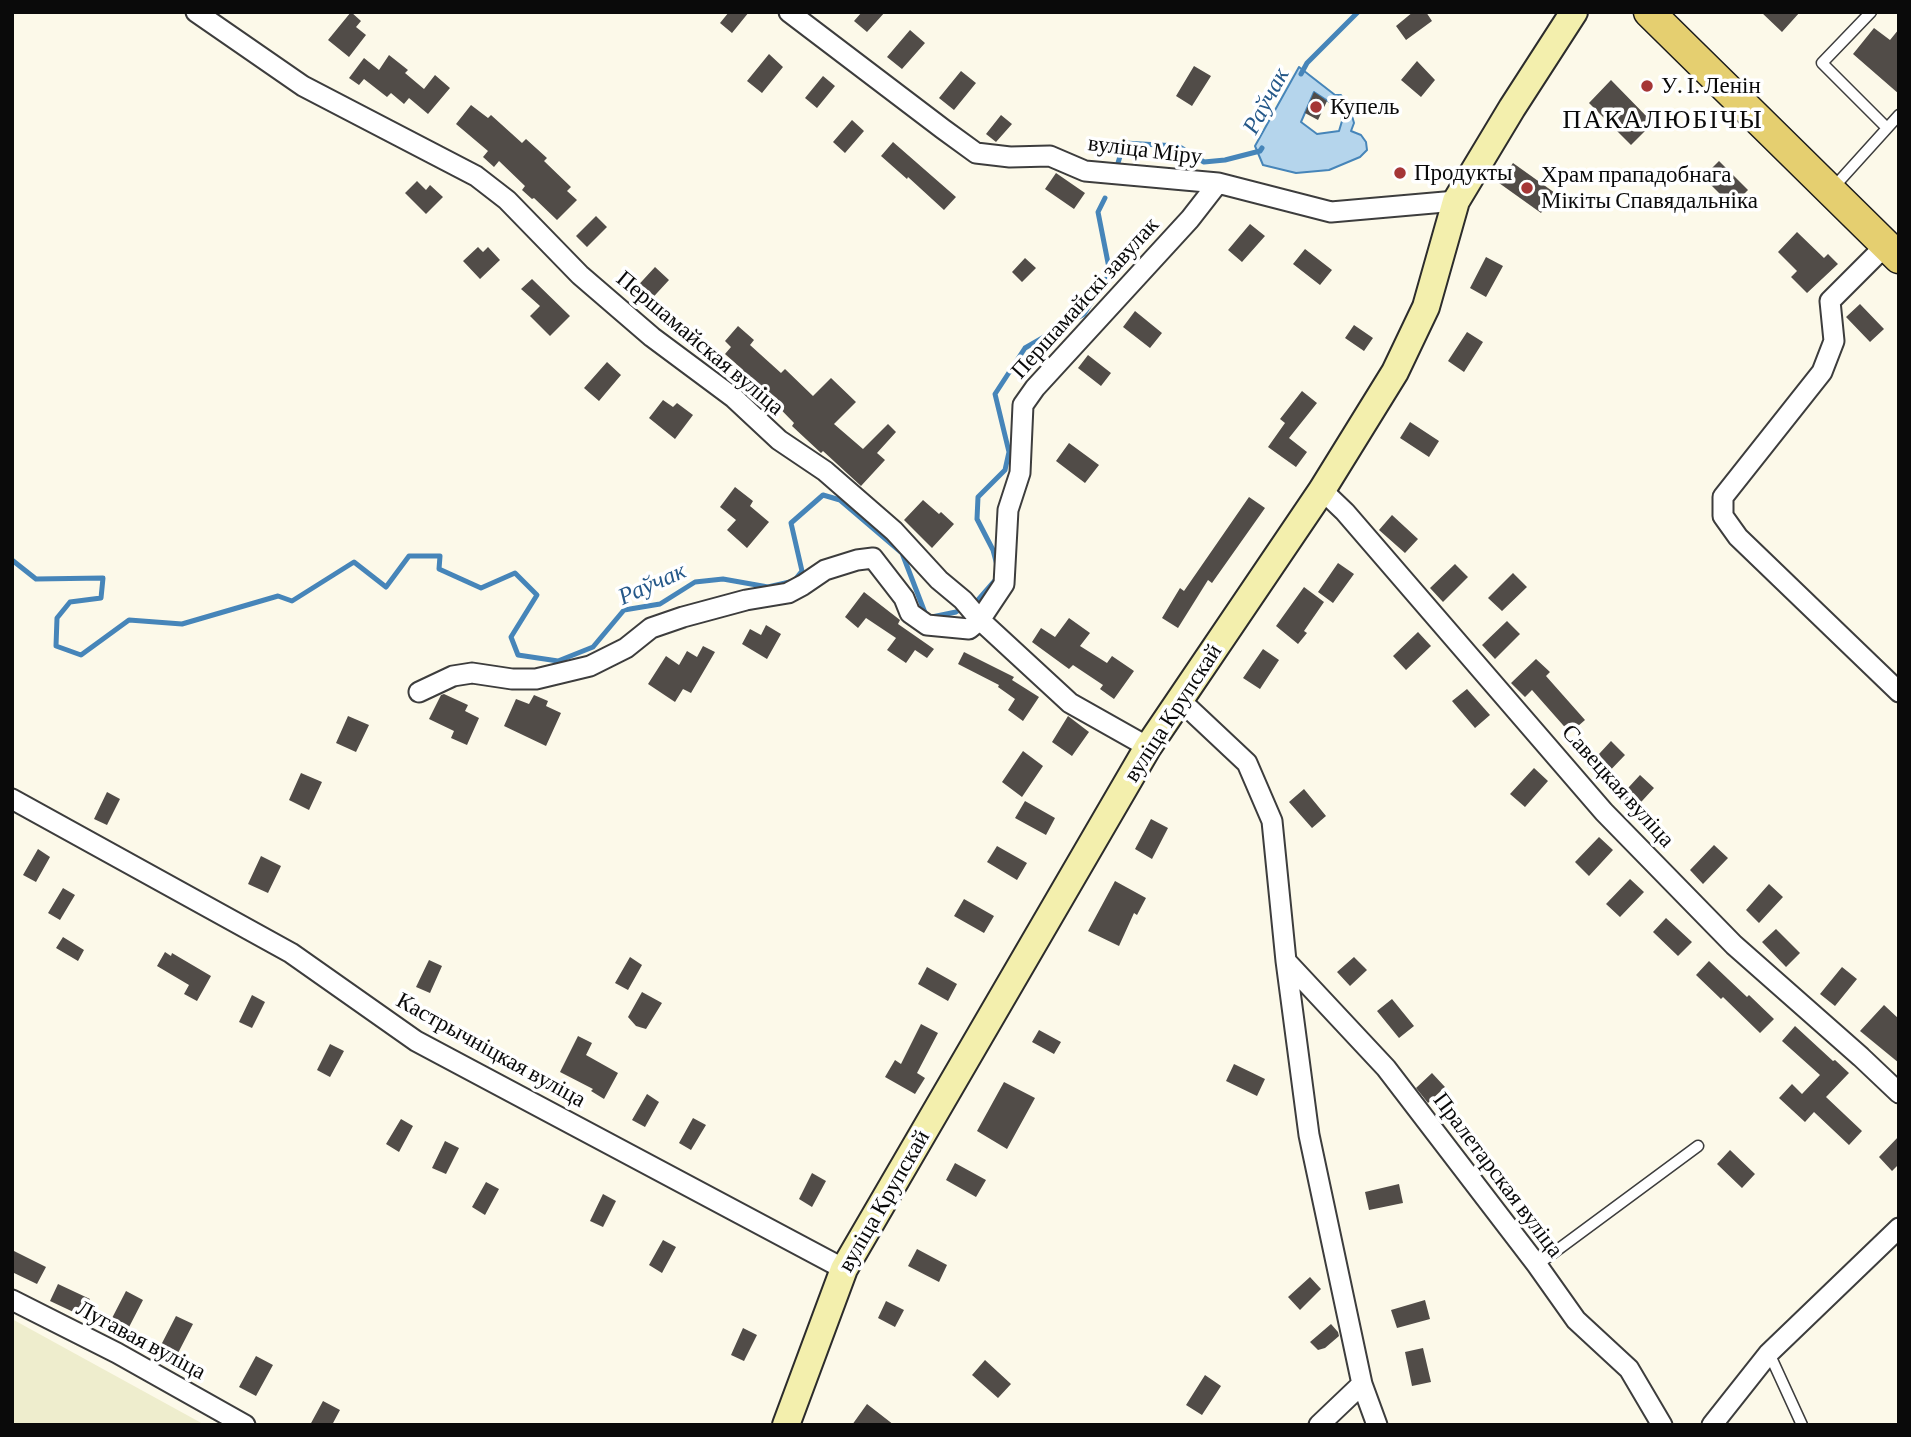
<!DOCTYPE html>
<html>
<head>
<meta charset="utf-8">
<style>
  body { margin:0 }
  #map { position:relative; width:1911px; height:1437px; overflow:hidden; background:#fcf9e9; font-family:"Crimson Pro",serif }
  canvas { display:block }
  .frame { position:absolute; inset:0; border:14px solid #0a0a0a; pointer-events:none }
</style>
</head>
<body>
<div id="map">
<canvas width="1911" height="1437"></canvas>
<div class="frame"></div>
</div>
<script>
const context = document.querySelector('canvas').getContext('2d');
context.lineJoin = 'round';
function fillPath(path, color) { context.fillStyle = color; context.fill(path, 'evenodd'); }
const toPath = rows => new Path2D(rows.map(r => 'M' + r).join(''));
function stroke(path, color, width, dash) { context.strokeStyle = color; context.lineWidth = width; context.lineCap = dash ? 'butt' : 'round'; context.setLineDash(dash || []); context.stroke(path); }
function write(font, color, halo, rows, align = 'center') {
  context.font = font + ' "Crimson Pro",serif'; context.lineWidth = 7; context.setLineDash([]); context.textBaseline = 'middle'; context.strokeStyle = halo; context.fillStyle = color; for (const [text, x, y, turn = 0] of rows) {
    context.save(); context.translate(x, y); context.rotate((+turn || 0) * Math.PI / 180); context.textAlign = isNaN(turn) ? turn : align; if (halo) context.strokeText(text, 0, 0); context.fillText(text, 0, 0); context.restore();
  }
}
fillPath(toPath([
  [12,1319,205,1425,12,1425]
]), '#eeedcd');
const water = toPath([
  [1299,67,1335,95,1341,95,1350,109,1354,123,1351,131,1361,135,1366,142,1367,150,1360,157,1329,170,1296,173,1263,165,1255,146,1299,67],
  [1314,92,1334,105,1341,113,1342,121,1339,131,1317,134,1301,122,1314,92]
]);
fillPath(water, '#b5d5ec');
stroke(water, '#4685b9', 2);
stroke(toPath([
  [1301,74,1307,63,1358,12],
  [1118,163,1124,143,1178,146,1204,162,1225,160,1260,151,1262,148],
  [12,560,36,579,103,578,101,598,70,602,57,618,56,646,81,655,129,620,182,624,278,596,292,601,354,562,386,587,409,556,440,556,439,569,481,588,515,573,537,595,511,637,518,655,558,661,593,647,624,610,660,604,695,582,723,579,768,587,794,581,802,571,791,523,823,495,840,500,902,553,927,618,956,612,964,607],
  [997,565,993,550,977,519,978,497,1005,470,1009,452,995,394,1025,348,1084,314,1110,273,1098,212,1105,198],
  [973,603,978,600,998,577]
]), '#4685b9', 5);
fillPath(toPath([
  [351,12,361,21,356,27,366,35,349,57,328,40],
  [729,12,749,12,732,33,720,23],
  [862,12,885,12,867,32,854,21],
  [1413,12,1426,12,1432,21,1406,40,1396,26],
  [1761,12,1800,12,1782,32],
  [1874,28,1890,40,1899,29,1899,94,1853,54],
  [910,30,925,43,902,69,887,57],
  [769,54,783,67,762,93,747,81],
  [389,55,408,70,405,73,424,89,435,75,450,88,428,114,409,98,404,104,391,93,387,97,364,79,359,85,349,78,364,58,379,70],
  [1417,61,1435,80,1421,97,1401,80],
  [1194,66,1211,76,1192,106,1176,96],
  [961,71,976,83,954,110,939,98],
  [823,76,835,86,817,108,805,98],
  [1611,80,1653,123,1631,145,1589,103],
  [1314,92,1327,101,1318,120,1305,113],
  [471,105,488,118,491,115,522,143,526,139,547,158,544,161,571,187,567,191,577,200,557,220,534,198,532,199,522,190,525,186,499,161,494,167,483,157,488,151,456,124],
  [1001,115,1012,124,996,142,986,134],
  [852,120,864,131,845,153,833,142],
  [893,142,956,197,944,210,908,177,907,179,881,156],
  [1719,161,1748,190,1732,206,1703,177],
  [1513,163,1555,193,1541,213,1499,183],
  [1056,173,1085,193,1074,209,1045,189],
  [417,181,426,190,430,185,443,197,426,214,405,193],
  [596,216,607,227,587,247,576,236],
  [1250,224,1265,236,1242,262,1228,250],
  [1797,232,1824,258,1828,254,1838,264,1807,293,1791,277,1797,271,1778,252],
  [478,247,483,252,488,247,500,260,480,279,463,261],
  [1305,249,1332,270,1320,285,1293,264],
  [1486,257,1503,266,1486,297,1470,288],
  [1025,258,1036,268,1022,282,1012,272],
  [655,267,669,280,646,305,632,292],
  [532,279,570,316,550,336,530,316,540,306,521,289],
  [1860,304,1884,329,1870,342,1846,317],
  [1135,311,1162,333,1150,348,1123,327],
  [1354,325,1373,338,1364,351,1345,338],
  [738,326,754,340,750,345,781,373,785,369,813,396,831,378,856,402,834,424,863,449,888,424,896,432,877,453,885,460,861,486,823,451,821,453,792,426,794,423,756,384,750,392,735,379,743,370,725,354,731,347,725,341],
  [1467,332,1483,342,1464,372,1448,361],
  [1088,355,1111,373,1101,386,1078,368],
  [607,362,621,375,599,401,584,388],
  [1302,391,1317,403,1289,438,1307,452,1296,467,1268,447,1285,423,1280,419],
  [663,400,673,407,677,403,693,415,675,439,649,418],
  [1410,422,1439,441,1429,457,1400,438],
  [1069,443,1099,465,1085,483,1056,461],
  [735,487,753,501,750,506,769,522,747,548,727,530,736,520,720,507],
  [1249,497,1265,508,1212,583,1208,580,1178,628,1162,618,1180,588,1184,591],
  [923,500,939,514,941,512,954,524,932,548,904,520],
  [1392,515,1418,539,1405,553,1379,530],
  [1338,563,1354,574,1333,603,1318,592],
  [1455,564,1468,577,1443,602,1430,588],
  [1513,573,1527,587,1502,611,1488,598],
  [1304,587,1324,602,1304,631,1307,633,1298,644,1276,626],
  [864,592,900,620,898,624,934,649,927,658,915,650,906,663,887,650,896,638,866,618,858,628,845,617],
  [1069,618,1090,633,1080,646,1107,663,1112,656,1134,671,1114,699,1100,689,1103,685,1073,665,1069,669,1032,642,1041,628,1055,637],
  [1507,621,1520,634,1495,659,1482,645],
  [766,625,781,634,767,659,742,644,750,629,761,635],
  [1418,632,1431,646,1406,670,1393,656],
  [703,646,715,652,691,693,683,689,675,702,648,684,666,656,679,665,687,651,697,657],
  [1263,649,1279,660,1260,689,1243,678],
  [964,652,1014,677,1012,680,1039,697,1023,721,1008,710,1015,699,998,687,999,685,958,664],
  [1536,659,1550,672,1546,676,1585,720,1570,733,1532,690,1525,697,1511,683],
  [1467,689,1490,715,1475,728,1452,701],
  [444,694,468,705,465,711,479,718,467,745,451,738,454,731,429,719,441,695],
  [534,695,548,701,546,706,561,713,546,746,504,726,516,699,529,704],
  [348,716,369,725,356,752,336,743],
  [1068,716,1089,732,1072,756,1052,742],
  [1611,741,1625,755,1601,780,1587,767],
  [1023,751,1043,766,1022,797,1002,782],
  [1534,768,1548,781,1525,807,1510,794],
  [301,773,322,782,309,810,289,800],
  [1640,775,1654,788,1631,813,1617,800],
  [1304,789,1326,816,1312,828,1289,802],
  [107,792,120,799,107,825,94,819],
  [1025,801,1055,818,1046,835,1015,818],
  [1151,819,1168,828,1152,859,1135,849],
  [1599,837,1613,850,1589,876,1575,862],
  [1714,845,1728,858,1703,884,1690,870],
  [997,846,1027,863,1017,880,987,862],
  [38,849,50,857,36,882,23,875],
  [261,856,281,866,268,893,248,884],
  [1630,879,1644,892,1620,917,1606,904],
  [1115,881,1146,898,1137,915,1134,913,1119,946,1088,931],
  [1769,884,1783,897,1759,923,1746,910],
  [63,888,75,895,60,920,48,913],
  [964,899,994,916,984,933,954,916],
  [1666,918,1692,942,1678,956,1653,932],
  [1776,929,1800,953,1786,967,1762,942],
  [63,937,84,950,78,961,56,948],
  [165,952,171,956,172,953,211,976,197,1001,184,994,189,985,157,966],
  [630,957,642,965,628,990,615,983],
  [1354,957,1367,970,1350,986,1337,972],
  [429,960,442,966,430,993,416,987],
  [1709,961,1747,997,1749,995,1774,1019,1760,1033,1723,997,1721,999,1696,975],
  [927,967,957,984,948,1001,918,984],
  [1842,967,1857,979,1835,1006,1820,994],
  [642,992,662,1003,646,1029,636,1026,628,1017],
  [252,995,265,1002,252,1028,239,1022],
  [1392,999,1414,1026,1399,1038,1377,1011],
  [1884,1005,1899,1019,1899,1063,1860,1031],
  [921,1024,938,1033,917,1073,925,1078,915,1094,885,1077,895,1060,901,1064],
  [1795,1026,1833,1061,1835,1060,1849,1073,1826,1097,1862,1131,1849,1145,1814,1112,1805,1122,1779,1098,1792,1084,1802,1094,1820,1075,1782,1041],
  [1039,1030,1061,1042,1054,1054,1032,1042],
  [578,1036,592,1043,586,1055,618,1073,604,1099,591,1091,593,1089,560,1072],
  [330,1044,344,1051,330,1077,317,1070],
  [1234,1064,1265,1079,1257,1096,1226,1081],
  [1432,1073,1445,1087,1428,1103,1416,1088],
  [1004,1082,1035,1098,1007,1149,977,1131],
  [647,1094,659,1102,645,1127,632,1120],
  [693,1118,706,1125,691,1150,679,1143],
  [401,1119,413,1126,399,1152,386,1144],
  [1899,1136,1899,1164,1892,1171,1879,1157],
  [445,1141,459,1148,446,1174,432,1168],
  [1730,1150,1755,1174,1742,1188,1717,1164],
  [955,1163,986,1180,976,1197,946,1180],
  [812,1173,826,1181,812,1207,799,1199],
  [486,1182,499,1189,485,1215,472,1207],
  [1399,1184,1403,1203,1369,1210,1365,1192],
  [603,1194,616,1201,603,1227,590,1221],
  [663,1240,676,1247,662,1273,649,1265],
  [917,1249,947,1265,939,1282,908,1266],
  [12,1250,46,1267,37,1284,12,1272],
  [1310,1277,1321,1289,1300,1310,1288,1297],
  [58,1284,90,1299,82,1316,50,1301],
  [126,1291,143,1300,127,1331,110,1322],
  [1425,1300,1430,1319,1397,1328,1391,1310],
  [886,1301,904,1310,895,1327,878,1318],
  [176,1316,193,1324,177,1355,160,1347],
  [1331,1324,1338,1332,1339,1336,1325,1348,1318,1350,1310,1342],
  [743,1328,757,1335,744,1361,731,1355],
  [1423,1348,1431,1382,1412,1386,1405,1352],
  [256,1356,273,1365,256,1396,239,1387],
  [985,1360,1011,1384,998,1398,972,1375],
  [1205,1375,1221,1386,1202,1415,1186,1405],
  [323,1401,340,1410,332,1425,310,1425],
  [867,1404,894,1425,852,1425]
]), '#514c48');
const lane = toPath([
  [1871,12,1822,63,1887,128],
  [1833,188,1899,115],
  [1537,1265,1698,1146],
  [1769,1353,1802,1425]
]);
const street = toPath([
  [196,12,303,86,476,176,507,200,580,275,652,337,734,398,779,440,825,471,894,531,939,580,963,600,980,620,1070,703,1148,747],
  [789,12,943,129,976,153,1010,157,1050,156,1085,171,1218,183,1331,212,1456,201],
  [1886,245,1830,301,1834,341,1822,372,1723,497,1723,516,1738,537,1899,692],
  [1322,490,1345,512,1604,812,1734,945,1861,1057,1899,1093],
  [419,692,453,676,472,673,512,679,536,679,590,666,626,648,651,628,683,617,746,600,788,593,803,585,825,570,857,560,873,558,904,598,910,613,927,625,969,629,980,620,1004,584,1008,510,1020,473,1023,405,1035,388,1190,219,1218,183],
  [1181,701,1247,763,1272,821,1286,961,1309,1135,1362,1384,1377,1425],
  [12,799,291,953,416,1041,844,1269],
  [1286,961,1386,1068,1537,1265,1576,1320,1629,1369,1662,1425],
  [12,1300,117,1353,245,1425],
  [1319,1425,1362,1384],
  [1712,1425,1769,1353,1899,1228]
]);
const secondary = toPath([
  [786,1425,844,1269,1148,747,1322,490,1395,372,1426,307,1456,201,1512,108,1574,12]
]);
const primary = toPath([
  [1649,12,1899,258]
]);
stroke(lane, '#3d3d3d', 13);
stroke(street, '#3d3d3d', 23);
stroke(secondary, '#2c2c2c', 30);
stroke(primary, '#1b1b1b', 33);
stroke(lane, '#fff', 10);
stroke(street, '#fff', 19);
stroke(secondary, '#f3efad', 26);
stroke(primary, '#e5cf70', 30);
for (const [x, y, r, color] of [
  [1647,86,7,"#a53636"],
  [1316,107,7,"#a53636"],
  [1400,173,7,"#a53636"],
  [1527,188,7,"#a53636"]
]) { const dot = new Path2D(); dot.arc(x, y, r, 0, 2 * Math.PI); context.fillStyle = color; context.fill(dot); stroke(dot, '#fff', 2.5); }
write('23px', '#0a0a0a', '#fff', [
  ["У. І. Ленін",1661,86],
  ["Купель",1330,107],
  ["Продукты",1414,173],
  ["Храм прападобнага",1541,175],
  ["Мікіты Спавядальніка",1541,201]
], 'left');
write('23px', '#0a0a0a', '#fff', [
  ["вуліца Міру",1145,150,7],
  ["Першамайскі завулак",1085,298,-48],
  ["Першамайская вуліца",700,343,40],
  ["вуліца Крупскай",1173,713,-57],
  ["Савецкая вуліца",1618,786,48],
  ["Кастрычніцкая вуліца",491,1050,29],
  ["Пралетарская вуліца",1498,1175,53],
  ["вуліца Крупскай",884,1201,-60],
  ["Лугавая вуліца",141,1340,28]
]);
write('italic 24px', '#255889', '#fff', [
  ["Раўчак",1266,101,-62],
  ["Раўчак",652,584,-24]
]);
context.letterSpacing = '2px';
write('26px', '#0a0a0a', '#fff', [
  ["ПАКАЛЮБІЧЫ",1663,120]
]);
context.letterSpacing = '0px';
</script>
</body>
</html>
